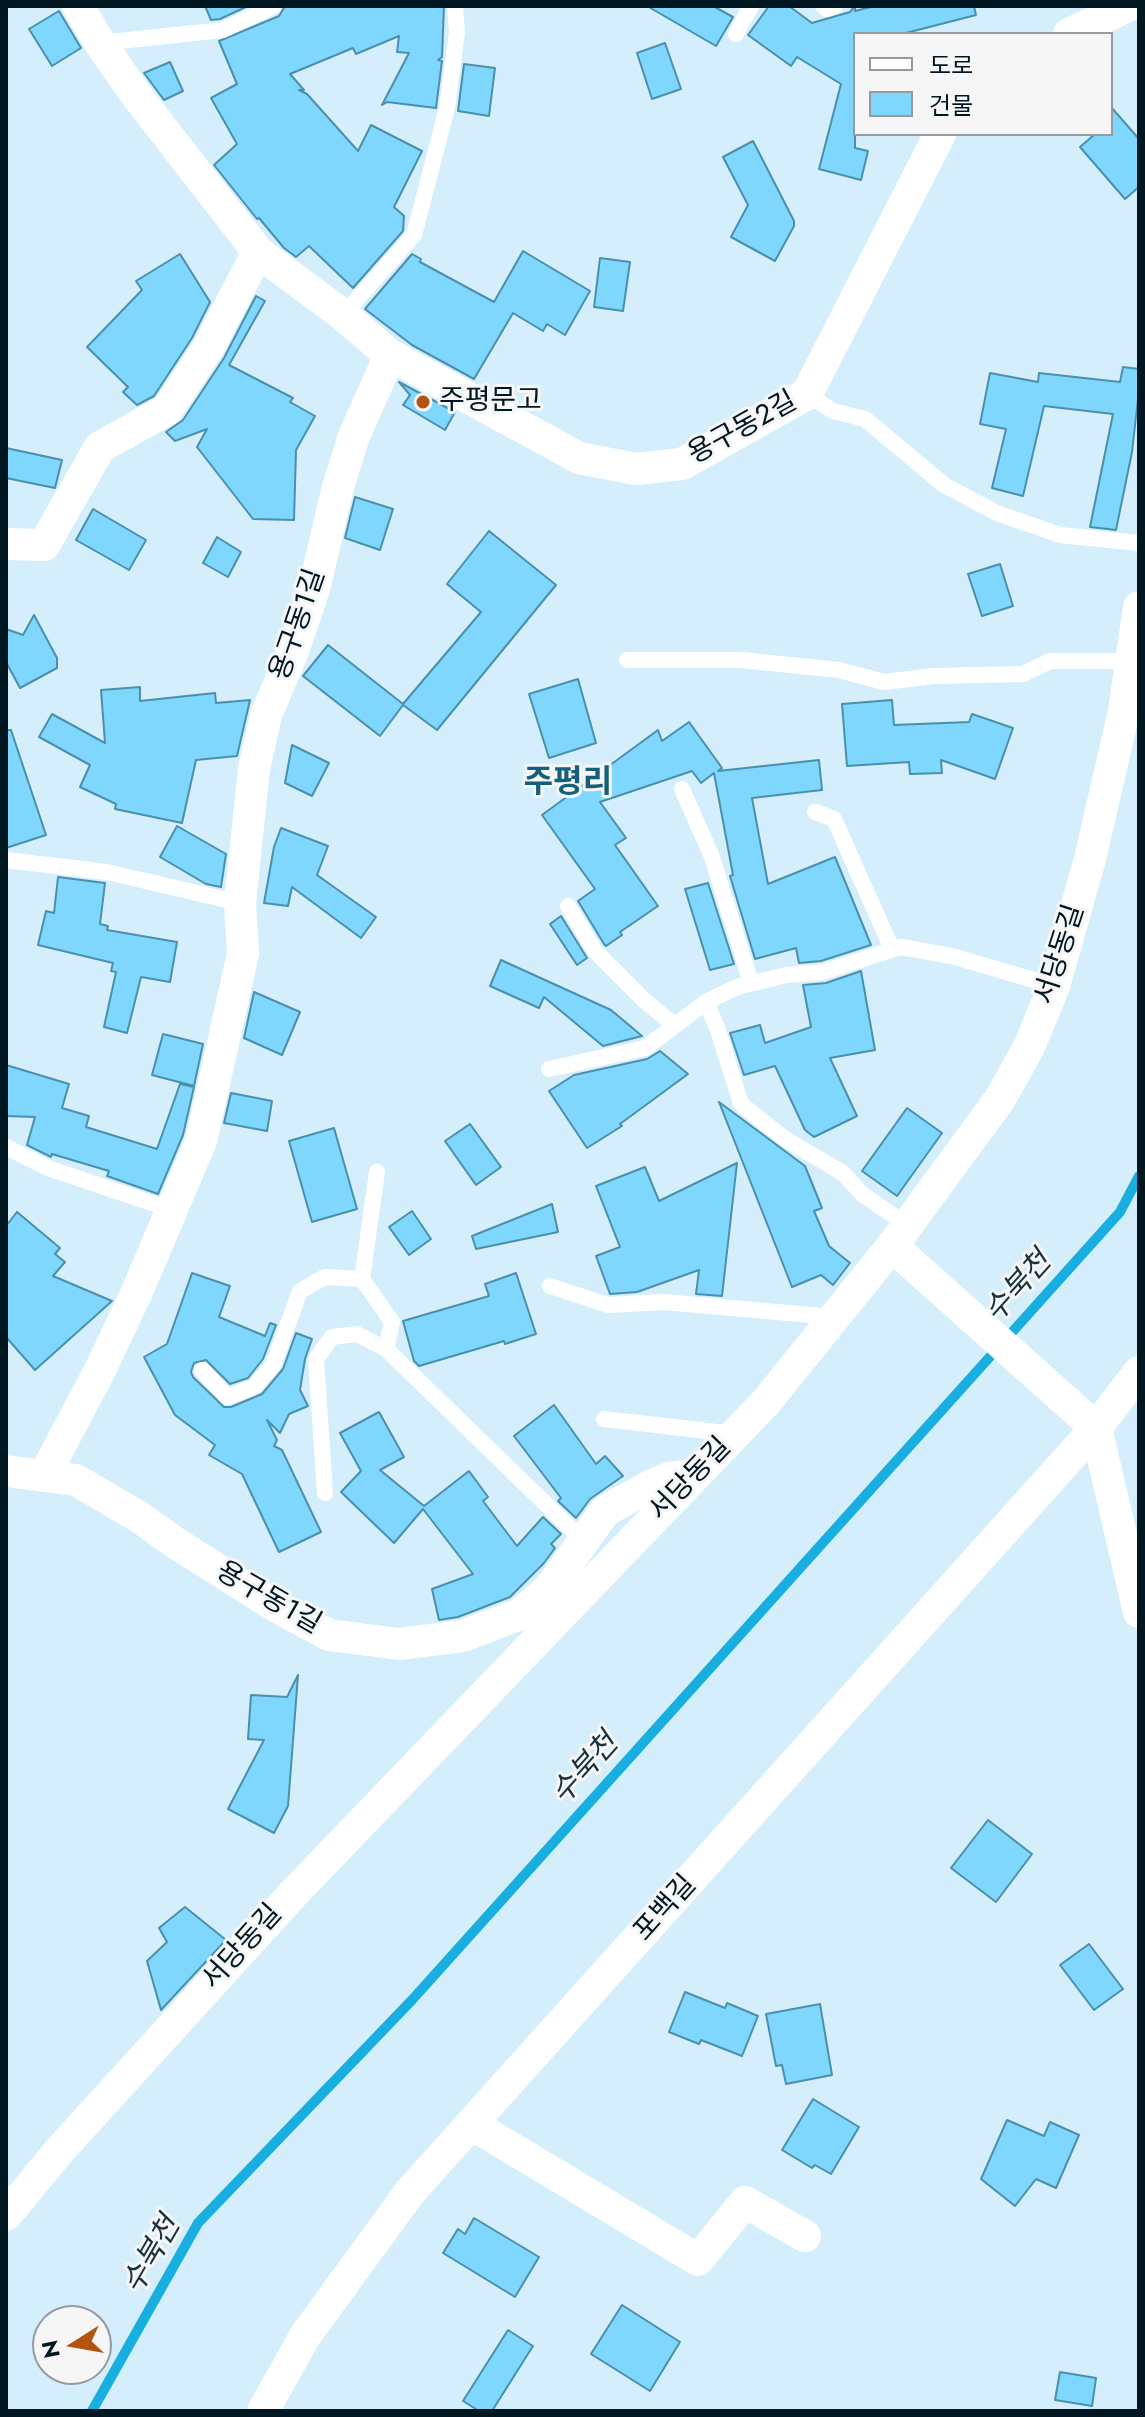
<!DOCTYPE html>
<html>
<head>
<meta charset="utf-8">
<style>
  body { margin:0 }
  #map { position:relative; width:1145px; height:2417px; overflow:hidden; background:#d4eefb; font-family:Jost,"Noto Sans KR",sans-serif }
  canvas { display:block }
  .frame { position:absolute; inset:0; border:8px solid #001621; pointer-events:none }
  .legend { position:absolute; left:853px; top:32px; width:260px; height:104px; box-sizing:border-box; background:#f6f6f6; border:2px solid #949ca1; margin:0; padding:10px 14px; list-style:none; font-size:24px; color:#001621 }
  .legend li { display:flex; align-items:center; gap:16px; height:40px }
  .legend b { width:40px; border:2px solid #949ca1 }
  .north { position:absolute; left:32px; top:2305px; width:80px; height:80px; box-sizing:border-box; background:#f6f6f6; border:2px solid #949ca1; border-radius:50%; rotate:259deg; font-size:22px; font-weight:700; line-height:32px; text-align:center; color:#001621 }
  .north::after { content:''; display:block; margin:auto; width:28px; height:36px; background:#b45212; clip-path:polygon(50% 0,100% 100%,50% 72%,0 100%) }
</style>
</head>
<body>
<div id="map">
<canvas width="1145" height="2417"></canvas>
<div class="frame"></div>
<ul class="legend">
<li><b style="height:10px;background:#fff"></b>도로</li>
<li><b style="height:22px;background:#7fd7fd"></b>건물</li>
</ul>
<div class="north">N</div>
</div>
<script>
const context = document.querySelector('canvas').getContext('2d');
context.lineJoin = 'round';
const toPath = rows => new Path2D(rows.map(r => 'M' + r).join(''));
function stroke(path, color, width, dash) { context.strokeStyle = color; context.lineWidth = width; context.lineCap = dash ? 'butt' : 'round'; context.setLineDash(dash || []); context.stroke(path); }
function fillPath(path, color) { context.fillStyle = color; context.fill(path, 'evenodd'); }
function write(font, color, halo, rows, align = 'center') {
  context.font = font + ' Jost,"Noto Sans KR",sans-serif'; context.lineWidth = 6; context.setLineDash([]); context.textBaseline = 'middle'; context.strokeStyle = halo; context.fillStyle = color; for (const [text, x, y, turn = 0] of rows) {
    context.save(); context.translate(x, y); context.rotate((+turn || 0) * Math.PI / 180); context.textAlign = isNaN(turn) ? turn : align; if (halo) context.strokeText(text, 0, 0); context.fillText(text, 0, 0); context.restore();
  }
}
stroke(toPath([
  [92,2411,198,2223,412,2000,1120,1212,1139,1176]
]), '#18afe0', 10);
const building = toPath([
  [205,6,248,6,220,19,211,20,205,6],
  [285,6,444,6,442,57,438,60,442,61,436,108,387,102,382,105,409,53,397,52,399,36,356,54,353,48,290,74,304,90,299,90,307,94,358,151,371,125,422,151,394,207,404,216,403,231,353,288,309,246,296,257,284,248,259,218,257,219,214,165,237,144,211,98,237,84,219,41,279,16,285,6],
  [647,6,713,6,733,17,716,46,647,6],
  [769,6,789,6,812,23,850,12,855,6,855,11,875,6,974,6,976,15,902,34,855,34,855,148,868,151,861,180,819,169,841,84,797,57,791,66,748,35,769,6],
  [59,11,81,48,52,66,29,29,59,11],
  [665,43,681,89,652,99,637,53,665,43],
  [170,62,183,91,164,100,144,73,170,62],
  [464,64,495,68,489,116,458,111,464,64],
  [1111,107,1139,139,1139,187,1125,199,1080,147,1095,134,1111,134,1111,107],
  [753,141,794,221,794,226,775,261,731,237,748,205,723,157,753,141],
  [523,251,590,291,565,335,547,324,543,331,513,313,474,379,412,345,365,309,412,254,421,259,420,262,494,302,523,251],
  [180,254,210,302,192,338,154,396,137,405,123,392,128,387,87,347,142,290,136,281,180,254],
  [600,258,630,262,623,311,594,307,600,258],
  [256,296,265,301,229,365,293,398,290,402,315,416,296,450,294,520,253,519,197,447,207,429,175,441,166,432,183,420,224,358,256,296],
  [1123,367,1139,369,1139,390,1132,452,1116,530,1090,527,1113,414,1044,406,1023,496,992,488,1006,429,980,424,990,373,1038,382,1039,373,1120,382,1123,367],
  [399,382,455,412,445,430,403,405,410,395,399,382],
  [6,448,62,460,55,488,6,478,6,448],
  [355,497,393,509,380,550,345,538,355,497],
  [93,509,146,540,129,570,76,540,93,509],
  [489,531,556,585,437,730,403,705,380,736,303,676,328,645,403,704,481,612,447,584,489,531],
  [217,537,241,552,228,577,203,563,217,537],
  [1000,564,1013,606,982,616,968,574,1000,564],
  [34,615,57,658,57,668,20,688,6,662,6,629,23,635,34,615],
  [578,679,596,743,549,758,529,694,578,679],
  [140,687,140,701,215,693,216,703,250,700,237,756,196,760,182,823,115,809,116,804,80,787,90,765,39,737,52,714,105,743,101,690,140,687],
  [892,700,894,725,969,722,972,714,1013,728,995,779,941,760,942,773,910,774,909,762,847,766,842,704,892,700],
  [689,722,722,768,718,771,819,760,822,790,752,798,768,884,835,857,871,945,821,961,799,963,796,948,755,959,730,876,733,875,714,773,701,783,692,771,600,802,626,838,615,845,658,906,620,932,622,935,606,946,604,944,578,901,595,889,542,815,658,730,662,741,689,722],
  [6,730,11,730,46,835,6,848,6,730],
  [292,745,329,763,312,796,285,783,292,745],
  [177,826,226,854,221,887,206,884,160,857,177,826],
  [281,828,328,846,317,875,376,917,361,938,292,887,288,906,264,903,274,847,281,828],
  [58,877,105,883,100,924,108,926,107,930,177,942,170,982,141,977,127,1033,104,1027,116,972,111,971,113,963,38,945,46,911,54,913,58,877],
  [708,883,734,964,710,970,685,889,708,883],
  [561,916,587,958,577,965,550,924,561,916],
  [501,960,611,1010,642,1036,603,1046,544,997,539,1008,490,986,501,960],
  [861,971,875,1050,830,1058,857,1116,814,1137,805,1130,775,1066,744,1075,730,1033,760,1025,765,1043,811,1027,803,985,826,983,861,971],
  [254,992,300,1012,282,1055,244,1038,254,992],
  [163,1034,203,1044,194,1086,152,1075,163,1034],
  [660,1051,688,1074,620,1124,622,1126,587,1148,549,1091,574,1075,647,1059,660,1051],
  [6,1065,69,1084,62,1108,89,1116,86,1127,157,1149,180,1084,194,1087,183,1135,158,1194,107,1176,109,1171,52,1154,51,1157,27,1145,35,1117,6,1116,6,1065],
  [231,1093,272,1101,267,1131,224,1123,231,1093],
  [719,1102,805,1166,822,1208,814,1211,829,1246,850,1263,833,1285,821,1275,792,1287,719,1102],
  [907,1108,942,1133,897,1196,862,1171,907,1108],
  [470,1124,501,1167,476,1185,445,1141,470,1124],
  [334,1128,357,1209,312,1222,289,1141,334,1128],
  [737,1163,722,1296,696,1294,699,1270,637,1292,610,1294,596,1256,620,1247,596,1186,645,1167,659,1201,737,1163],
  [552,1204,558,1232,476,1249,472,1236,552,1204],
  [412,1211,431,1239,409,1255,389,1227,412,1211],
  [17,1212,60,1248,55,1254,65,1262,53,1276,112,1301,35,1370,6,1337,6,1226,17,1212],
  [192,1273,230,1286,219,1317,265,1336,270,1323,276,1325,263,1359,248,1378,230,1384,206,1360,194,1363,191,1372,193,1377,224,1407,231,1407,262,1394,283,1369,296,1333,312,1339,305,1359,300,1390,308,1406,289,1414,280,1433,267,1420,277,1440,274,1446,282,1450,321,1532,279,1552,242,1474,209,1455,215,1445,175,1415,144,1357,167,1344,192,1273],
  [516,1273,536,1334,505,1344,504,1341,419,1366,414,1361,403,1321,489,1296,485,1284,516,1273],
  [554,1405,596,1464,605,1456,623,1476,590,1499,576,1518,558,1501,561,1498,514,1436,554,1405],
  [379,1412,404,1457,380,1470,424,1506,469,1471,488,1497,483,1501,517,1546,543,1517,561,1534,551,1544,555,1548,544,1563,510,1597,458,1617,439,1620,432,1589,473,1574,423,1509,394,1543,341,1492,361,1471,340,1433,379,1412],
  [298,1675,288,1806,274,1833,228,1809,264,1740,248,1739,251,1695,287,1697,298,1675],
  [988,1820,1032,1854,996,1902,951,1868,988,1820],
  [185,1907,226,1940,161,2010,147,1961,167,1942,159,1928,185,1907],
  [1089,1944,1123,1989,1094,2010,1060,1965,1089,1944],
  [685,1992,725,2008,727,2003,758,2016,742,2056,701,2040,699,2044,669,2032,685,1992],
  [820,2004,832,2075,786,2084,782,2065,776,2066,766,2014,820,2004],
  [813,2099,859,2127,831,2174,815,2165,812,2168,782,2150,813,2099],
  [1007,2120,1044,2136,1050,2122,1079,2135,1056,2188,1036,2179,1015,2206,981,2179,1007,2120],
  [474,2218,539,2257,515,2297,443,2253,458,2229,465,2234,474,2218],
  [622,2305,680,2342,650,2391,591,2354,622,2305],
  [508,2330,533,2346,492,2411,479,2411,463,2401,508,2330],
  [1060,2372,1096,2378,1092,2406,1055,2400,1060,2372]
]);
fillPath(building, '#7fd7fd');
stroke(building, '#4a8fac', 2);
stroke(toPath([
  [823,6,827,9,835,6],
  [736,34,751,6],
  [100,43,223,30,274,6],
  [343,315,414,235,447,108,457,32,455,6],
  [807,394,833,411,865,419,944,485,997,513,1060,535,1139,543],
  [627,660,741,660,839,670,884,682,934,676,1023,674,1050,661,1130,661],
  [682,789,712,857,751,983],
  [815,812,834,819,892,949],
  [6,860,107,872,240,903],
  [568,906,595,951,645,1001,674,1025],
  [706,1002,718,1030,741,1104,785,1139,843,1173,862,1194,907,1225],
  [549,1069,645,1048,706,1002,737,987,786,975,823,972,901,947,952,956,1054,986],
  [6,1147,48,1168,172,1210],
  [362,1279,377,1172],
  [550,1286,608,1305,664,1302,834,1317],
  [202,1370,227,1397,254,1387,273,1365,300,1291,325,1277,362,1279,392,1322,386,1349,585,1542],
  [604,1419,734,1434],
  [325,1493,316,1359,332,1337,357,1334,386,1349]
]), '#fff', 16);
stroke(toPath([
  [78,6,100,43,137,96,258,252,343,315,390,355,579,458,636,469,682,464,807,394,940,134],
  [1069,34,1128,6],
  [6,544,44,545,100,447,167,410,208,348,258,252],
  [892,1246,1096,1428,1139,1612],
  [6,1471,76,1480,139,1517,177,1544,277,1607,329,1635,399,1644,463,1636,520,1614,550,1588,605,1511,650,1486,669,1478,693,1475],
  [45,1474,99,1372,136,1294,201,1141,243,954,240,903,254,769,266,715,293,651,314,589,338,487,354,436,390,355],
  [473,2125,698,2260,745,2202,805,2236],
  [6,2215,60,2150,293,1894,766,1402,892,1246,1000,1099,1029,1047,1054,986,1090,859,1124,711,1139,607],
  [263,2411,305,2336,410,2192,1096,1428,1139,1372]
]), '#fff', 32);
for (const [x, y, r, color] of [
  [423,402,8,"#b45212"]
]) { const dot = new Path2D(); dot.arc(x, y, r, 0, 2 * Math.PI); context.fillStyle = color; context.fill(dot); stroke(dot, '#f6f6f6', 3); }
write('28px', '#001621', '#f6f6f6', [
  ["주평문고",439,402]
], 'left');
write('28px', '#001621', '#f6f6f6', [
  ["용구동2길",743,429,-29],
  ["용구동1길",299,625,-71],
  ["서당동길",1061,955,-72],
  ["서당동길",691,1480,-46],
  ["용구동1길",268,1599,30],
  ["포백길",666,1909,-48],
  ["서당동길",243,1948,-48]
]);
write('italic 30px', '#17323e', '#f6f6f6', [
  ["수북천",1019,1288,-48],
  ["수북천",586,1770,-48],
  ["수북천",153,2256,-60]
]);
write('bold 32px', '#14607b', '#f6f6f6', [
  ["주평리",568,784]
]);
</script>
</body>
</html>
